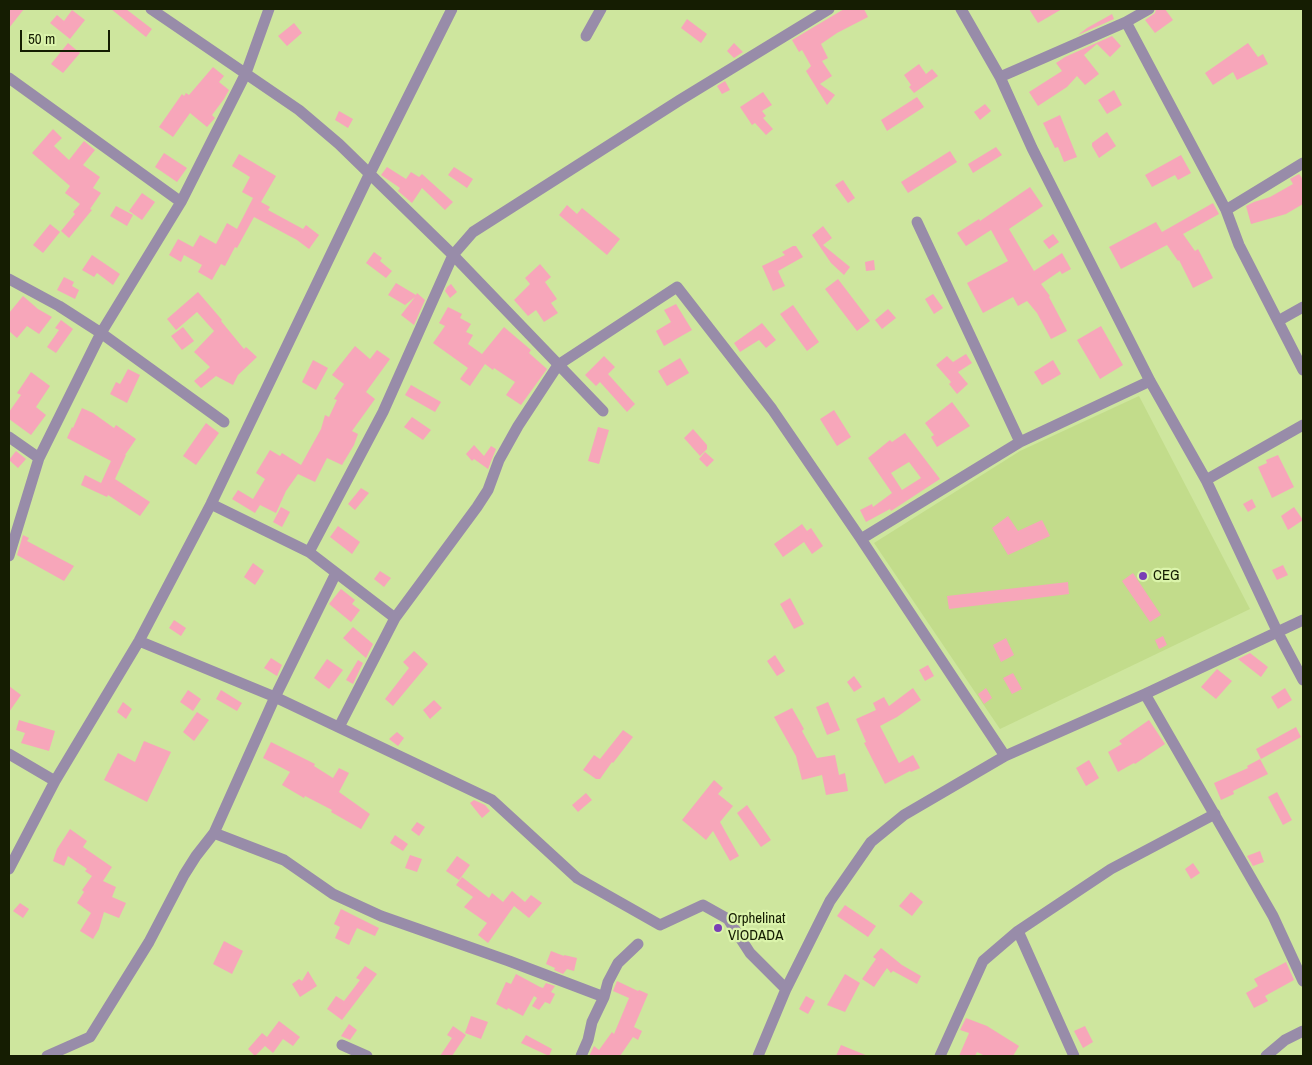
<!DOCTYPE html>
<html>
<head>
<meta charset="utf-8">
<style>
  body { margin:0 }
  #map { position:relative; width:1312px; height:1065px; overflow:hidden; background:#cee69e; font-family:"Archivo Narrow",sans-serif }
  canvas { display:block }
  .frame { position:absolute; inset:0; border:10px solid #151d02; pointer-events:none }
  .scale { position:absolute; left:20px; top:30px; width:90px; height:22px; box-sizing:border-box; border:2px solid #151d02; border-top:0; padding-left:6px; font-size:15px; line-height:18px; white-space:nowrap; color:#151d02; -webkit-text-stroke:4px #dbf4ab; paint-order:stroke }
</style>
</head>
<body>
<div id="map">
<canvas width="1312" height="1065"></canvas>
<div class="frame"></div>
<div class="scale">50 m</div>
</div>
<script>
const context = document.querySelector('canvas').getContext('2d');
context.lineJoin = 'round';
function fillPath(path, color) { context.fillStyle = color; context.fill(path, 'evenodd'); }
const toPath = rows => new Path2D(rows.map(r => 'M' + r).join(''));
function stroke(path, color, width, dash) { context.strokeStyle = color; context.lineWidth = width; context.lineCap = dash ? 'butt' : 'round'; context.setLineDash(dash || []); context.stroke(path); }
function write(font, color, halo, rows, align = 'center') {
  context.font = font + ' "Archivo Narrow",sans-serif'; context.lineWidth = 4.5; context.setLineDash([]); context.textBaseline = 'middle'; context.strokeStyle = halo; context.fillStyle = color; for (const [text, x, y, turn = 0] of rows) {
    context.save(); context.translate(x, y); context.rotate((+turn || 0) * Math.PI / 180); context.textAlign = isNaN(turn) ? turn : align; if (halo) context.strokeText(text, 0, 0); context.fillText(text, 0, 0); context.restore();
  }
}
fillPath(toPath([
  [1139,396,1250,609,1000,729,874,543,1020,451]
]), '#c2dc8b');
fillPath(toPath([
  [9,9,24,9,9,28],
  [111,9,126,9,152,29,146,37],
  [844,9,864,9,868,17,837,33,821,44,828,58,822,61,832,76,820,84,835,95,827,105,806,71,811,66,802,50,799,52,792,40],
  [1029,9,1062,9,1038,23],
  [1156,9,1165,9,1173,20,1155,33,1145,20,1155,13],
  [72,10,85,20,70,39,50,23,57,15,64,21],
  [1112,14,1114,19,1078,35,1087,28],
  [687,19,707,34,701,43,681,28],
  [294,23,302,33,287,46,278,36],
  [1112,36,1121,46,1110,57,1097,44,1084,55,1099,74,1085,85,1077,76,1067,87,1038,106,1029,92,1062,71,1056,63,1065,57],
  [68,43,80,53,63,73,51,64],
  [734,43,743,52,734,58,727,51],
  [1248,43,1258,57,1263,54,1268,64,1237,80,1233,72,1213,85,1205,73],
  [919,64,926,74,932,69,938,76,914,93,909,87,911,85,904,75],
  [213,67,224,76,219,82,229,90,224,99,212,115,215,118,207,127,190,113,173,137,159,127,182,94,184,96,186,93,189,95],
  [725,81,730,90,722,94,717,86],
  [1114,90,1122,105,1107,114,1098,100],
  [763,92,772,105,762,111,766,116,763,118,773,129,766,135,755,123,752,125,740,107],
  [917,97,924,107,887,131,881,120],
  [985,104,991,111,980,120,974,112],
  [339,111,353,119,348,128,335,120],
  [1060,115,1077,157,1064,162,1058,147,1055,148,1043,123],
  [53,129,62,138,54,146,69,160,84,141,95,150,83,165,100,177,93,188,101,193,90,209,92,210,69,238,61,231,75,214,73,212,80,204,65,193,70,186,32,153],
  [1107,132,1116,146,1099,158,1092,146,1092,143],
  [996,147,1002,155,973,173,968,164],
  [950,151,957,162,908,193,901,182],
  [164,153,187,168,177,182,155,167],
  [239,154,276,176,261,202,270,207,268,210,303,229,306,225,319,235,309,249,297,240,254,217,237,248,235,247,225,266,221,264,212,280,198,272,202,265,184,255,181,262,169,255,178,239,193,247,200,235,216,244,227,223,237,229,253,198,242,192,250,177,232,166],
  [1181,155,1191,173,1178,180,1175,175,1152,187,1145,175],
  [387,167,406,179,411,172,419,177,422,174,453,202,445,210,422,188,412,203,398,191,400,188,381,175],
  [454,167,473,179,467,188,448,175],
  [1299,174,1302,178,1303,177,1303,204,1286,214,1251,224,1246,206,1254,202,1270,197,1293,184,1290,179],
  [843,180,855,198,848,203,835,185],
  [1030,187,1043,206,1009,229,1034,271,1062,253,1071,269,1062,274,1060,271,1041,284,1050,296,1049,297,1067,331,1051,339,1037,313,1027,301,1018,306,1013,297,983,313,967,283,1008,261,991,230,966,246,957,233,979,219,980,221],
  [142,193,155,202,142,220,129,211],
  [1213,203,1219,214,1183,234,1195,251,1198,249,1213,278,1193,288,1179,260,1178,261,1167,245,1121,269,1109,247,1156,222,1162,232],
  [567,205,577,214,582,208,620,239,607,255,559,215],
  [116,206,133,215,127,226,110,216],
  [50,224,60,232,43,253,33,245],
  [823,226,832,238,823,245,850,267,844,275,831,263,812,235],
  [1053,234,1059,242,1049,249,1043,241],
  [793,246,796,246,803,257,778,271,785,286,773,291,762,266,785,255,782,252],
  [374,252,382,258,380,261,392,271,386,278,366,263],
  [92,255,120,274,113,285,97,273,94,277,82,270],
  [874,260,875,270,866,271,865,262],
  [540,264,551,277,545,282,557,299,551,303,558,313,544,322,536,310,528,316,514,300,530,284,525,278],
  [64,277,74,282,72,286,79,290,75,299,57,290],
  [838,279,870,321,857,331,825,289],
  [396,283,416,295,417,293,425,300,414,325,401,315,415,297,405,305,388,295],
  [451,284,457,292,450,298,445,291,447,287],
  [198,292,222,320,221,321,244,349,246,347,257,357,238,375,233,385,216,376,201,388,194,381,210,367,194,352,214,331,197,312,176,330,167,319],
  [933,294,943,308,934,314,925,299],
  [23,296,38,309,52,317,39,334,27,326,17,338,9,331,9,313],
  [676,304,692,330,664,346,656,331,671,322,664,310],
  [793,305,819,342,807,351,780,314],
  [448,307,462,314,460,318,471,324,466,332,473,335,468,344,482,354,504,327,531,350,529,353,547,369,521,405,506,395,515,382,494,368,493,370,485,364,470,386,460,379,468,368,433,343,445,326,439,323],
  [888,309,896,318,882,329,875,320],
  [61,320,73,329,56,353,47,347,59,330,55,328],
  [762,323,776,340,766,348,759,340,740,352,734,343],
  [1101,326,1123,365,1100,379,1077,340],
  [183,327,194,341,182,350,171,336],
  [355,346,370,359,377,350,390,359,366,392,375,399,352,431,358,434,354,445,342,465,327,458,315,482,298,474,286,491,276,513,260,505,255,513,232,499,238,490,253,499,265,479,256,473,270,450,280,456,282,453,301,465,321,429,325,415,329,417,337,400,334,399,344,384,332,375],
  [966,354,972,363,958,372,968,384,957,394,949,384,951,382,936,365,947,356,953,362],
  [604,356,615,367,608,374,635,404,627,412,600,382,596,386,585,375],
  [680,358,689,373,667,386,658,371],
  [313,360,328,368,316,390,302,382],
  [1053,360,1061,374,1042,385,1034,372],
  [128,369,140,375,127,403,110,394,116,382,120,384],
  [31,372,50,386,36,407,46,415,31,435,9,419,9,412,21,395,17,393],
  [411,385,441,402,435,412,405,395],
  [952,402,970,426,937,447,931,437,934,435,925,423],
  [82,408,93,413,114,428,116,425,136,439,125,455,126,455,115,479,150,502,140,516,108,495,107,497,81,485,85,475,101,483,111,461,67,438,72,427,73,428],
  [834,410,851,437,837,446,820,419],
  [412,417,431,430,423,440,404,427],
  [206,423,219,433,196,465,183,456],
  [598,427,609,430,599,464,588,461],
  [693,429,707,445,707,449,700,456,684,438],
  [905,433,940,479,891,511,890,509,866,522,860,510,872,504,873,507,892,493,868,458,890,440,892,442],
  [909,462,921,478,902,490,891,473],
  [474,445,484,456,491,446,496,449,488,469,474,459,472,461,466,454],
  [16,451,26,459,18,468,9,460],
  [705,452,714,460,707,467,699,459],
  [1278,455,1294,487,1272,498,1258,467,1267,463,1266,460],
  [361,488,369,493,355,510,348,504],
  [1252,499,1256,507,1248,512,1243,504],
  [281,507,290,512,282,527,273,522],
  [1294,507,1303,520,1288,530,1281,516],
  [1008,516,1018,531,1042,520,1050,536,1008,555,992,528],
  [802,524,807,531,811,528,823,546,812,554,804,542,783,557,774,544],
  [338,526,360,542,352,554,330,537],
  [23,535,29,538,27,541,74,566,64,581,17,555],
  [253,563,264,571,255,585,244,577],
  [1283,565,1288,575,1277,580,1272,570],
  [380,571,391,578,384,587,374,579],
  [1133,573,1161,615,1150,622,1122,581],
  [1068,582,1069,594,949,609,947,596],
  [341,589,355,600,352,604,360,610,351,622,329,604],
  [790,598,804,624,794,629,780,604],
  [174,620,186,628,181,636,169,628],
  [353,627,373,644,366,658,343,638],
  [1163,636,1167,645,1159,649,1155,640],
  [1006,638,1014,655,1001,662,993,645],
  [414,651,428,664,393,706,385,699,409,668,403,662],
  [1250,653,1268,667,1261,677,1238,659],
  [775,655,785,671,777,676,767,661],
  [271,658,282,665,277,676,264,668],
  [327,659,343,670,329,689,314,678],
  [358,660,363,663,353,684,346,680],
  [928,665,934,676,925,681,919,670],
  [1217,669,1232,681,1216,699,1201,687],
  [1013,673,1022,689,1012,694,1003,678],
  [854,676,862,687,854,692,847,682],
  [9,686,21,695,9,712],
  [913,688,921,700,897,717,880,726,899,763,913,755,920,768,911,772,910,771,885,784,864,743,866,742,856,719,876,710,873,703,884,697,889,706],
  [986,688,992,698,984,704,978,694],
  [1285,688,1292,700,1278,709,1271,697],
  [188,690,201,699,193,711,180,702],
  [221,690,242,703,237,711,216,699],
  [434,700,442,708,430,719,423,710],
  [123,702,132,709,126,719,117,712],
  [828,702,840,730,827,735,816,707],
  [792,708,804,729,802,731,817,758,835,755,839,775,845,773,848,791,826,795,822,775,802,780,796,756,774,717],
  [197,712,209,720,194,741,183,732],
  [19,720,55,731,49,751,21,743,25,733,16,730],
  [1149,720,1165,744,1135,764,1134,763,1118,772,1108,752,1122,744,1119,741],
  [1296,727,1301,737,1261,759,1256,749],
  [623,730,633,737,613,763,612,762,600,779,596,779,583,770,594,755,600,759],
  [397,732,404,738,398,746,389,739],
  [144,741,171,752,147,802,104,780,118,753,135,762],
  [271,742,315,764,314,766,333,778,339,768,349,773,339,792,370,814,361,829,331,812,332,810,305,796,304,798,282,785,290,772,263,758],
  [1260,759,1268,774,1233,791,1234,794,1221,800,1214,783,1248,768,1247,766],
  [1089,760,1099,778,1086,786,1076,768],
  [714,780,723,788,718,794,733,806,720,822,739,856,730,861,713,831,706,840,682,820],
  [1277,792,1292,820,1283,825,1268,797],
  [586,793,592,800,578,812,572,805],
  [474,800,485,805,490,811,482,818,470,803],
  [747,805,771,840,761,847,737,813],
  [417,822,425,827,419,836,411,830],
  [70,829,87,841,83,847,112,867,103,881,116,887,112,897,126,903,119,918,104,912,99,929,93,939,80,931,91,913,77,903,84,892,82,890,92,876,85,871,87,869,68,856,64,866,53,861,57,849],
  [395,835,408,844,403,851,390,843],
  [1260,851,1264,862,1253,866,1247,856],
  [410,855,422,859,417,872,405,868],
  [457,856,470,865,459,880,446,871],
  [1193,863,1200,873,1191,879,1185,869],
  [462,877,489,898,492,893,503,902,512,891,525,902,531,895,542,903,529,918,514,906,488,943,478,935,487,923,464,907,473,897,456,885],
  [911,892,923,902,912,916,899,906],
  [20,903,29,909,23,918,13,911],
  [845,905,876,926,868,937,837,916],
  [341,909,379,928,375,936,357,928,349,945,335,938,340,927,334,924],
  [224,941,243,951,232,974,213,964],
  [881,948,902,965,921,976,917,984,893,971,891,973,887,968,874,987,862,979,876,959,873,957],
  [551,951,564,956,564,955,577,958,574,971,567,969,563,974,554,970,555,968,546,964],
  [1286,962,1294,980,1265,996,1268,1001,1254,1008,1246,993,1258,986,1254,979],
  [365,966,377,974,342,1020,327,1009,336,996,344,1001,360,980,356,978],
  [308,971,317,986,300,997,292,984,299,979,302,981],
  [516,974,540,987,543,988,546,983,555,986,551,992,555,994,550,1004,545,1002,539,1010,532,1006,537,998,534,996,523,1016,508,1008,507,1010,496,1004,506,982,511,984],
  [845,974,860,983,845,1012,827,1005],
  [617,981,638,991,639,990,648,994,634,1027,642,1031,638,1040,633,1037,620,1056,589,1056,594,1046,599,1050,612,1032,614,1034,629,998,613,991],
  [806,996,815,1001,808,1014,799,1009],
  [471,1016,488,1022,481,1039,465,1033],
  [966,1018,987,1026,1019,1046,1013,1056,985,1056,977,1052,975,1056,959,1056,969,1033,960,1030],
  [279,1021,300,1037,293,1046,283,1039,273,1053,265,1046,255,1056,248,1049,262,1033,267,1037],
  [349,1024,357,1030,350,1040,341,1036],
  [453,1026,466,1035,452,1056,440,1056,452,1038,447,1035],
  [1085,1026,1093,1042,1083,1048,1074,1031],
  [526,1035,552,1049,549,1056,521,1043],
  [841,1045,868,1056,836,1056]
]), '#f7a6ba');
stroke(toPath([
  [151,9,299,110,339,144,453,255,603,411],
  [961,9,1000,77,1032,148,1150,381,1206,480,1278,633,1303,680],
  [1126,22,1226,210,1239,245,1303,370],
  [586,36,601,9],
  [1000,77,1126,22,1149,9],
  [9,78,181,202],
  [1226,210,1303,163],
  [917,222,1020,442],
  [9,279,59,306,101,333,224,422],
  [1278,321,1303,307],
  [9,437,39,458],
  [1206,480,1303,425],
  [211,504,309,552,395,618],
  [309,552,383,412,453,255,473,232,680,100,829,9],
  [9,556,39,458,101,333,181,202,246,73,269,9],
  [139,641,275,697,492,800,577,878,660,925,703,905,728,919,750,953,786,989],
  [1145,694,1273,916,1303,981],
  [339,727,395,618,477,507,488,490,499,460,518,426,558,365,677,287,772,409,861,539],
  [9,754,55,781],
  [1005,756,861,539,1020,442,1150,381],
  [214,833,284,860,333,894,381,916,509,961,604,997],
  [9,869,55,781,139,641,211,504,370,173,452,9],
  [1018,931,1074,1056],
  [342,1045,367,1056],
  [47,1056,90,1037,149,942,184,875,196,856,214,833,275,697,336,573],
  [581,1056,588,1040,592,1022,604,997,608,982,618,963,638,944],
  [758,1056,786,989,830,901,871,842,904,815,1005,756,1145,694,1303,620],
  [940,1056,983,961,1018,931,1111,869,1215,814],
  [1266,1056,1285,1040,1303,1031]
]), '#988ca9', 11);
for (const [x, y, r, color] of [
  [1143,576,5,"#793fb5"],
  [718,928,5,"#793fb5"]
]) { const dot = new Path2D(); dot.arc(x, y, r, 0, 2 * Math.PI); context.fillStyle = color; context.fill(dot); stroke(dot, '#dbf4ab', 2); }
write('15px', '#151d02', '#dbf4ab', [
  ["CEG",1153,576],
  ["Orphelinat",728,919],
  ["VIODADA",728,936]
], 'left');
</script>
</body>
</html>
